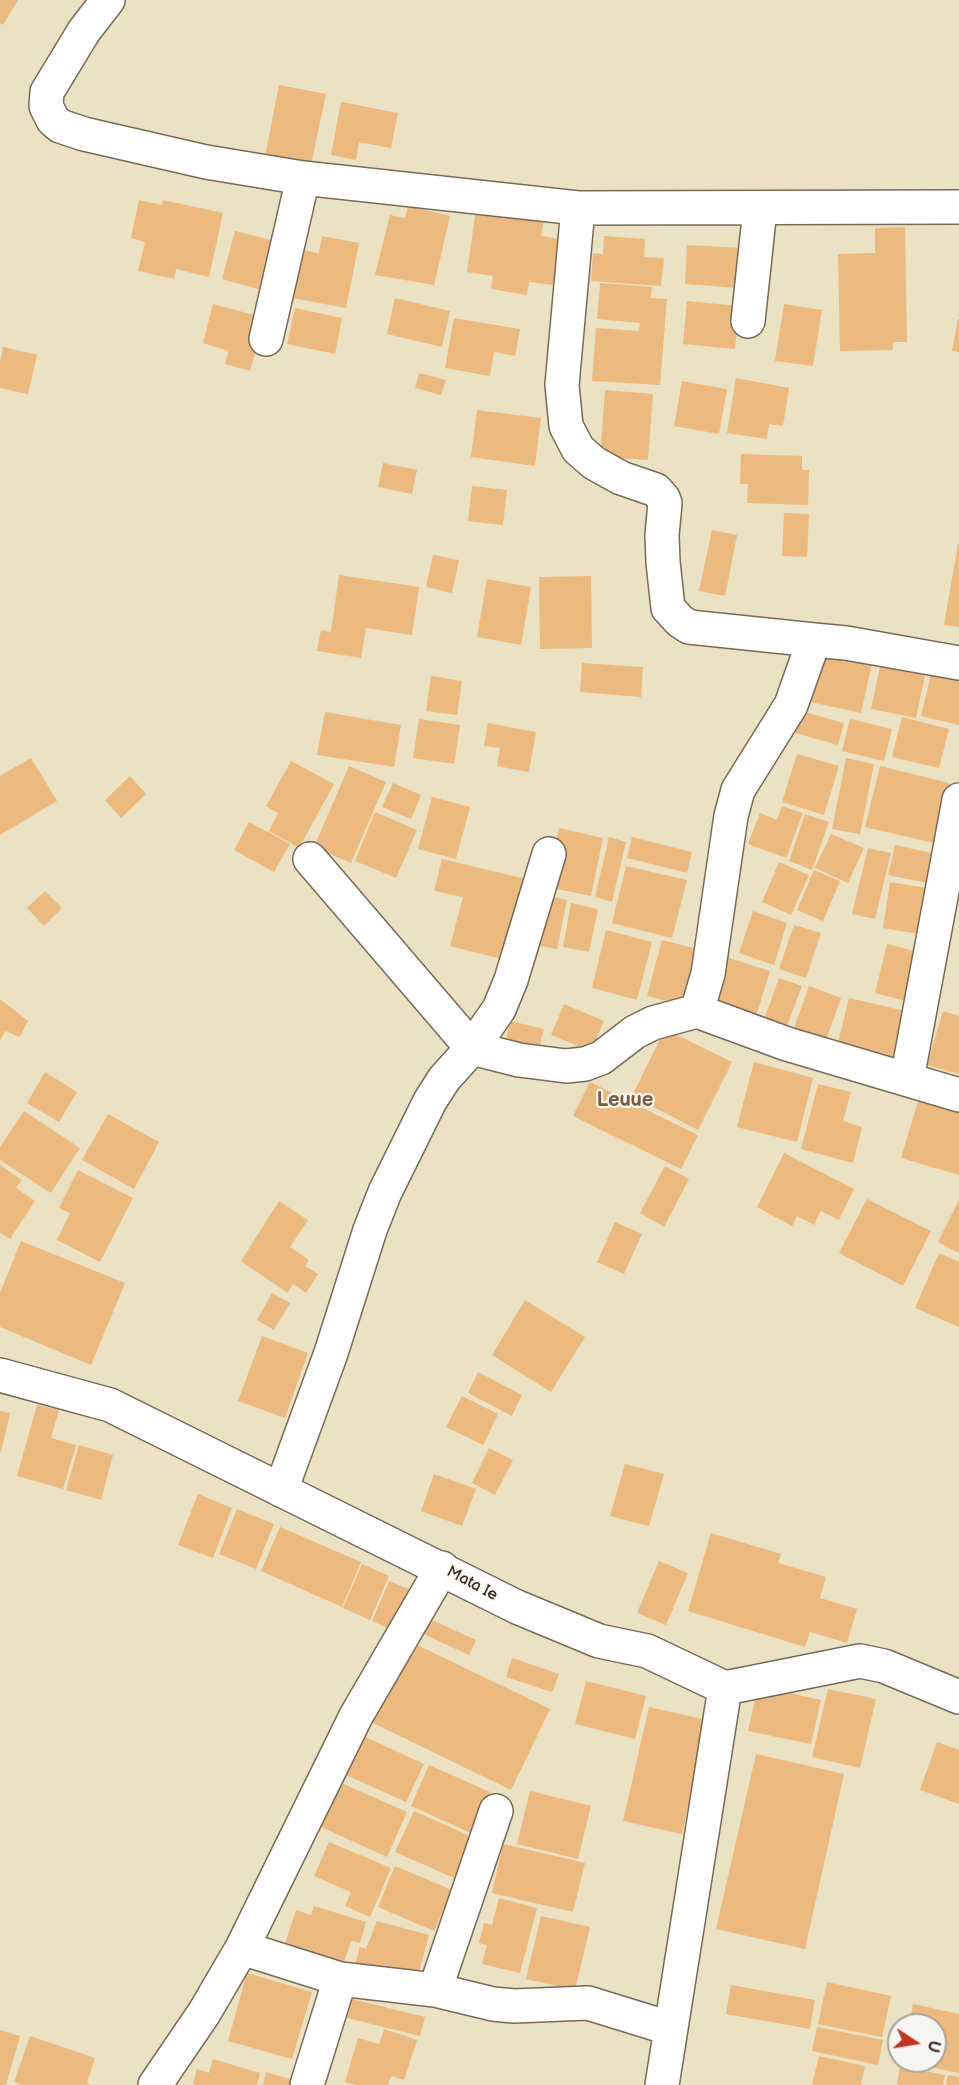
<!DOCTYPE html>
<html>
<head>
<meta charset="utf-8">
<style>
  body { margin:0 }
  #map { position:relative; width:959px; height:2085px; overflow:hidden; background:#eae2c2; font-family:"Balsamiq Sans",sans-serif }
  canvas { display:block }
  .north { position:absolute; left:887px; top:2013px; width:60px; height:60px; box-sizing:border-box; background:#f6f6f2; border:2px solid #aba49d; border-radius:50%; rotate:102deg; font-size:16px; font-weight:700; line-height:24px; text-align:center; color:#3b2a1e }
  .north::after { content:''; display:block; margin:auto; width:21px; height:27px; background:#c8321e; clip-path:polygon(50% 0,100% 100%,50% 72%,0 100%) }
</style>
</head>
<body>
<div id="map">
<canvas width="959" height="2085"></canvas>
<div class="north">U</div>
</div>
<script>
const context = document.querySelector('canvas').getContext('2d');
context.lineJoin = 'round';
function fillPath(path, color) { context.fillStyle = color; context.fill(path, 'evenodd'); }
const toPath = rows => new Path2D(rows.map(r => 'M' + r).join(''));
function stroke(path, color, width, dash) { context.strokeStyle = color; context.lineWidth = width; context.lineCap = dash ? 'butt' : 'round'; context.setLineDash(dash || []); context.stroke(path); }
function write(font, color, halo, rows, align = 'center') {
  context.font = font + ' "Balsamiq Sans",sans-serif'; context.lineWidth = 4.5; context.setLineDash([]); context.textBaseline = 'middle'; context.strokeStyle = halo; context.fillStyle = color; for (const [text, x, y, turn = 0] of rows) {
    context.save(); context.translate(x, y); context.rotate((+turn || 0) * Math.PI / 180); context.textAlign = isNaN(turn) ? turn : align; if (halo) context.strokeText(text, 0, 0); context.fillText(text, 0, 0); context.restore();
  }
}
fillPath(toPath([
  [0,0,18,0,3,25,0,23],
  [279,85,326,94,311,165,265,156],
  [341,102,398,113,391,148,359,142,356,160,331,155],
  [139,200,162,205,163,200,223,213,209,277,176,269,174,279,138,271,145,242,131,238],
  [408,206,450,216,434,285,375,275,390,215,405,218],
  [476,209,544,219,541,236,560,239,553,285,529,282,527,295,491,289,493,276,467,272],
  [905,227,907,342,893,342,893,350,840,351,838,254,875,253,875,228],
  [235,231,279,242,265,291,222,279],
  [322,236,359,243,346,308,287,297,297,249,319,253],
  [604,236,645,239,644,257,664,258,661,286,591,281,593,253,603,254],
  [687,245,741,248,739,288,685,284],
  [600,283,652,287,651,298,667,299,660,385,592,381,596,328,639,331,640,323,597,319],
  [395,298,450,311,442,347,387,334],
  [687,301,739,306,735,349,683,344],
  [213,304,265,318,250,371,225,364,229,351,203,343],
  [784,304,822,310,813,366,775,361],
  [295,308,342,318,335,354,287,344],
  [454,318,520,329,515,356,494,352,490,376,445,368],
  [958,319,959,319,959,352,952,351],
  [3,347,37,355,28,394,0,388,0,362],
  [419,373,446,380,441,395,415,388],
  [736,378,789,388,783,426,769,424,767,439,727,433],
  [682,381,727,389,719,434,674,426],
  [605,390,653,394,648,460,600,457],
  [477,410,541,418,535,466,471,457],
  [741,454,802,456,802,470,809,470,808,505,747,503,748,484,740,484],
  [383,463,417,470,412,494,378,487],
  [472,486,507,490,503,525,468,521],
  [784,513,809,514,807,557,782,556],
  [712,530,737,535,725,596,699,591],
  [958,544,959,544,959,627,944,625],
  [433,555,459,560,452,593,426,587],
  [339,575,419,587,412,635,366,628,361,658,317,651,321,630,331,632],
  [591,576,592,648,540,649,539,577],
  [487,579,531,587,521,645,477,637],
  [824,648,873,659,861,713,811,702],
  [881,662,926,671,916,718,871,709],
  [582,663,643,667,641,697,580,692],
  [932,670,959,676,959,725,921,716],
  [431,676,462,681,457,715,426,711],
  [798,710,844,723,838,745,792,732],
  [325,712,401,725,394,767,317,755],
  [902,717,949,729,939,768,892,757],
  [419,719,460,725,454,764,413,758],
  [850,719,892,729,884,761,842,751],
  [488,723,536,732,529,772,497,766,500,748,484,746],
  [797,754,839,766,824,815,782,802],
  [31,758,57,801,0,835,0,776],
  [846,758,874,764,860,834,832,829],
  [291,761,334,784,299,848,269,831,278,813,266,806],
  [349,766,386,782,351,863,314,847],
  [880,766,949,783,934,843,865,827],
  [130,776,146,794,121,818,105,800],
  [393,783,421,795,411,819,382,807],
  [432,797,470,807,456,859,418,849],
  [782,806,803,813,786,858,748,844,760,813,777,820],
  [375,812,417,830,396,878,355,861],
  [805,814,829,822,812,870,789,861],
  [249,822,290,844,274,872,234,850],
  [559,828,603,838,591,896,547,887],
  [831,834,864,848,848,883,815,868],
  [609,837,626,842,612,902,595,897],
  [632,837,692,852,687,873,627,858],
  [895,845,945,856,938,885,888,875],
  [868,848,891,853,875,919,852,914],
  [442,859,534,881,514,962,450,946,463,897,434,891],
  [779,862,809,875,791,915,762,902],
  [626,866,687,880,672,938,612,923],
  [814,870,840,881,823,921,797,910],
  [890,882,932,889,925,935,883,928],
  [45,891,62,908,44,926,27,908],
  [540,894,567,900,557,949,530,944],
  [571,903,598,909,589,952,563,947],
  [753,911,787,923,774,965,739,953],
  [794,925,821,933,806,978,779,969],
  [606,930,652,942,637,1000,592,988],
  [662,940,705,951,691,1007,647,996],
  [887,944,922,953,909,1002,875,993],
  [726,957,770,971,752,1029,708,1015],
  [779,978,802,986,782,1039,760,1031],
  [809,986,841,998,824,1046,792,1034],
  [849,998,905,1011,893,1060,837,1047],
  [0,999,28,1021,20,1037,5,1031,0,1041],
  [564,1004,604,1021,591,1051,551,1035],
  [943,1011,959,1016,959,1074,927,1065],
  [510,1021,544,1029,538,1053,505,1045],
  [665,1029,732,1062,698,1130,632,1096],
  [754,1062,813,1078,797,1142,737,1127],
  [45,1072,77,1092,59,1122,27,1103],
  [590,1082,698,1135,681,1169,573,1116],
  [818,1084,851,1092,843,1121,862,1127,853,1163,801,1149],
  [919,1098,959,1110,959,1175,901,1158],
  [24,1111,80,1148,51,1193,0,1160,0,1147],
  [108,1114,159,1142,134,1189,82,1160],
  [784,1153,854,1189,839,1220,821,1211,814,1225,797,1216,792,1226,757,1207],
  [0,1165,22,1180,16,1188,35,1201,10,1239,0,1233],
  [665,1166,689,1179,664,1227,640,1213],
  [78,1170,133,1198,100,1262,57,1240,70,1213,59,1208],
  [867,1199,931,1231,903,1286,839,1253],
  [959,1200,959,1253,938,1242],
  [279,1201,308,1220,290,1247,309,1260,305,1266,318,1274,306,1293,293,1284,288,1293,241,1261],
  [615,1222,642,1234,624,1274,597,1262],
  [21,1241,125,1283,91,1365,0,1327,0,1293],
  [939,1253,959,1262,959,1327,915,1308],
  [272,1293,290,1303,274,1330,257,1320],
  [525,1300,585,1337,551,1392,492,1355],
  [262,1336,308,1353,285,1418,238,1401],
  [478,1372,522,1395,512,1416,468,1393],
  [462,1396,498,1414,483,1445,446,1427],
  [37,1405,59,1410,51,1438,76,1445,63,1489,17,1476],
  [0,1411,10,1413,1,1452,0,1452],
  [79,1445,113,1455,101,1500,66,1490],
  [489,1448,513,1460,495,1495,472,1483],
  [625,1464,664,1474,649,1526,610,1516],
  [434,1474,476,1489,462,1526,421,1511],
  [198,1494,232,1508,213,1558,178,1545],
  [237,1509,274,1524,256,1569,219,1554],
  [280,1527,361,1562,342,1607,261,1571],
  [711,1533,781,1554,778,1563,826,1577,820,1598,857,1609,847,1643,810,1632,805,1647,688,1611],
  [659,1561,688,1573,666,1625,637,1613],
  [362,1564,389,1576,370,1620,343,1608],
  [389,1581,418,1593,400,1634,372,1621],
  [423,1616,476,1640,469,1655,417,1631],
  [409,1641,550,1709,511,1790,371,1722],
  [512,1658,559,1674,552,1692,506,1677],
  [586,1681,646,1696,635,1739,575,1724],
  [758,1686,821,1700,811,1744,748,1731],
  [828,1689,876,1699,860,1768,812,1757],
  [649,1707,707,1720,682,1834,623,1821],
  [363,1736,424,1764,406,1802,346,1775],
  [937,1742,959,1750,959,1804,920,1790],
  [756,1754,844,1774,805,1949,716,1929],
  [429,1765,490,1792,471,1833,411,1806],
  [339,1782,407,1812,387,1857,319,1826],
  [530,1791,591,1806,578,1859,517,1844],
  [414,1811,472,1837,454,1878,395,1852],
  [329,1842,391,1868,370,1917,345,1906,351,1892,314,1876],
  [503,1844,585,1863,573,1912,492,1893],
  [395,1866,452,1890,434,1931,378,1907],
  [499,1898,537,1908,520,1973,482,1964,487,1945,479,1943,484,1923,492,1925],
  [314,1906,366,1922,360,1943,351,1941,343,1965,284,1947,296,1910,311,1915],
  [541,1916,590,1927,575,1990,526,1979],
  [377,1921,429,1935,416,1983,355,1965,360,1947,366,1949],
  [247,1973,312,1992,292,2059,228,2041],
  [827,1982,891,1996,882,2037,818,2024],
  [731,1985,815,2000,810,2029,726,2014],
  [352,1999,425,2017,420,2036,347,2018],
  [913,2004,959,2014,959,2073,905,2062,935,2061,935,2025,909,2025],
  [817,2027,883,2040,878,2065,812,2051],
  [384,2029,417,2040,404,2080,391,2076,388,2085,356,2085,345,2082,358,2038,379,2044],
  [0,2030,20,2036,6,2085,0,2085],
  [30,2036,95,2058,87,2083,91,2085,22,2085,14,2082],
  [819,2056,865,2066,861,2085,812,2085],
  [213,2059,260,2073,257,2085,193,2085,197,2069,209,2073],
  [900,2066,945,2075,943,2085,897,2085],
  [266,2072,293,2080,292,2085,263,2085],
  [948,2075,959,2077,959,2085,946,2085]
]), '#ecb97f');
const street = toPath([
  [108,0,84,31,47,92,46,106,53,120,60,126,84,134,206,162,303,178,578,208,959,207],
  [578,208,562,385,566,426,578,449,594,463,621,478,656,490,663,498,665,503,662,535,663,562,668,608,680,621,689,627,814,640],
  [748,321,760,209],
  [266,339,303,178],
  [310,859,472,1048,519,1060,566,1066,585,1064,601,1058,635,1032,653,1023,697,1011,787,1044,959,1095],
  [697,1011,708,974,731,816,738,790,791,705,814,640,846,643,959,663],
  [907,1079,959,800],
  [281,1490,331,1353,370,1230,385,1192,430,1101,444,1079,472,1048,499,1009,511,980,549,854],
  [442,1568,356,1716,242,1948,340,1979,435,1990,493,2004,514,2006,588,2003,669,2028],
  [435,1990,496,1811],
  [155,2085,204,2013,242,1948],
  [307,2085,340,1979]
]);
const secondary = toPath([
  [0,1375,110,1405,517,1607,599,1641,647,1651,725,1688,860,1661,884,1666,959,1697],
  [662,2085,725,1688]
]);
stroke(street, '#786a57', 36);
stroke(secondary, '#786a57', 36);
stroke(street, '#fff', 33);
stroke(secondary, '#fff', 33);
write('16px', '#3b2a1e', '#f6f6f2', [
  ["Mata Ie",472,1584,28]
]);
write('bold 20px', '#795c40', '#f6f6f2', [
  ["Leuue",625,1101]
]);
</script>
</body>
</html>
